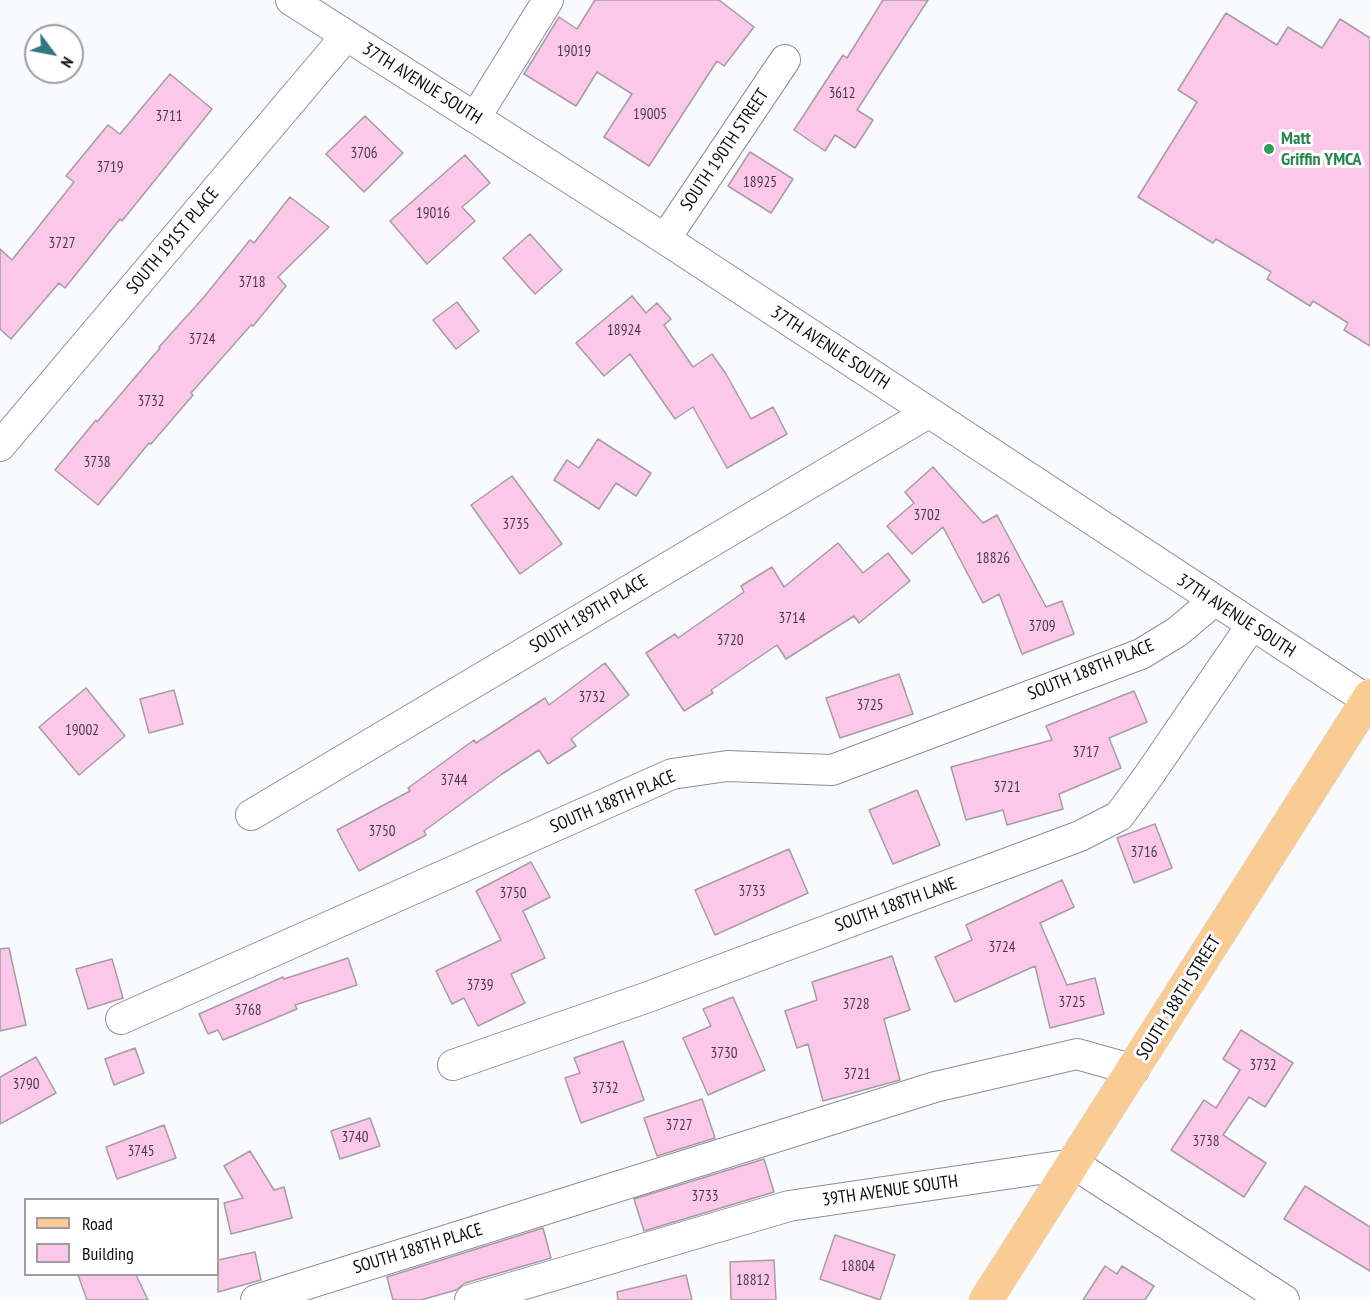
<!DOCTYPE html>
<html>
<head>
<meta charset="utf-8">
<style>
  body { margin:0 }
  #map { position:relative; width:1370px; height:1300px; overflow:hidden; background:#f9fafe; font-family:"PT Sans Narrow",sans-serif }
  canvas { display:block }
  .legend { position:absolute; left:24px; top:1198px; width:195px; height:78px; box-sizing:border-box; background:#fff; border:2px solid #9d9e9f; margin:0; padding:8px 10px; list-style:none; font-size:18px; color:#0b0c0f }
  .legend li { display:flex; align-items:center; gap:12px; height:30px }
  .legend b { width:30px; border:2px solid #9d9e9f }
  .north { position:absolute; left:24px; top:24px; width:60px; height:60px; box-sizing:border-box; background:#fff; border:2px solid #9d9e9f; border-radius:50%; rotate:122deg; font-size:16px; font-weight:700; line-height:24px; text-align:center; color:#0b0c0f }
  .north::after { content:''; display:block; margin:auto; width:21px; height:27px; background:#317884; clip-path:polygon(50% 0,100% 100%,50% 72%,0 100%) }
</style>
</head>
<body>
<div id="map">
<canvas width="1370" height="1300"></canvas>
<ul class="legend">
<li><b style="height:8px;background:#facc93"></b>Road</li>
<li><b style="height:16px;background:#fcc8e9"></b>Building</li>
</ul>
<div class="north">N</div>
</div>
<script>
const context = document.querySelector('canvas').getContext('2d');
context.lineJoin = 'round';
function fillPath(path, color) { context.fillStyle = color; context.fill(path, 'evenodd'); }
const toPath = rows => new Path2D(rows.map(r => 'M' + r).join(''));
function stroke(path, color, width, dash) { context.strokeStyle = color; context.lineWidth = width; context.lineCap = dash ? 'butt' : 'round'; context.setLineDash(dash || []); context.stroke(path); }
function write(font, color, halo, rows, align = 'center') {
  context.font = font + ' "PT Sans Narrow",sans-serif'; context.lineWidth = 6; context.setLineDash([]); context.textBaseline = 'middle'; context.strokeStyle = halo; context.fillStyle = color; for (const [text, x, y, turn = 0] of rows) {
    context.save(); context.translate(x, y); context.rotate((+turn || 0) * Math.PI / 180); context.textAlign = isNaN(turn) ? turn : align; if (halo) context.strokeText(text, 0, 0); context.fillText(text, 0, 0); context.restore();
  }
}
const building = toPath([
  [595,0,719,0,754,27,724,66,717,61,649,166,604,137,632,94,597,72,576,106,524,74,559,17,577,29,595,0],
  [883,0,928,0,857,110,873,120,855,148,835,135,825,151,794,130,843,55,847,58,883,0],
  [1226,13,1277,45,1288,27,1322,48,1340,19,1370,38,1370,346,1344,330,1348,323,1313,301,1310,306,1267,279,1271,272,1216,239,1213,243,1138,197,1197,102,1178,90,1226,13],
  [170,74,212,109,122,221,120,219,65,288,59,283,11,339,0,329,0,249,12,260,74,182,66,176,108,125,120,134,170,74],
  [365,116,403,153,364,192,326,154,365,116],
  [750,152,793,179,771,213,728,186,750,152],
  [465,155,490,183,462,207,475,221,427,264,390,221,465,155],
  [290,197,329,227,278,277,286,286,253,326,251,325,191,393,193,395,151,444,149,443,98,505,55,470,96,420,97,422,160,348,159,347,204,297,250,240,254,243,290,197],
  [530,234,562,270,535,294,503,258,530,234],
  [632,296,646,313,657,303,671,319,664,325,693,367,712,354,726,374,751,419,773,407,787,434,727,468,693,407,675,419,630,354,604,376,576,343,632,296],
  [457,302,479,331,456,349,433,320,457,302],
  [598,439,651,473,636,496,616,483,599,509,554,480,567,460,579,468,598,439],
  [933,467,983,523,997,515,1046,607,1062,601,1074,634,1022,654,999,594,983,603,943,527,912,554,887,526,914,503,905,492,933,467],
  [512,476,562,544,520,574,471,505,512,476],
  [838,543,863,573,888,553,910,581,859,623,854,616,786,659,777,645,711,690,713,693,684,711,646,653,675,634,678,638,744,592,741,586,772,567,784,587,838,543],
  [605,663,629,695,571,739,576,746,548,764,539,750,502,774,424,831,426,835,359,871,337,830,410,791,408,788,474,740,476,743,545,698,549,705,605,663],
  [899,674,913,714,840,738,826,698,899,674],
  [86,688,125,736,79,775,39,727,86,688],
  [174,690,183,724,149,733,140,699,174,690],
  [1134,691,1147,722,1109,738,1121,768,1059,794,1063,809,1007,825,1003,810,966,820,951,767,1052,740,1046,726,1134,691],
  [917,790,940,845,893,864,869,810,917,790],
  [1155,824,1172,868,1134,883,1117,838,1155,824],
  [789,849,808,893,715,935,695,890,789,849],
  [531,862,550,897,523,911,545,958,511,974,525,1003,478,1026,464,998,452,1004,436,971,501,940,476,891,531,862],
  [1062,880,1074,907,1040,923,1067,985,1095,978,1104,1014,1050,1028,1035,966,955,1002,935,957,972,940,966,925,1062,880],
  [9,948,26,1025,0,1031,0,949,9,948],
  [892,956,910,1010,884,1019,900,1080,823,1101,808,1044,797,1048,785,1011,817,1000,812,982,892,956],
  [348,958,357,985,295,1005,297,1009,223,1040,218,1030,208,1034,199,1014,283,977,284,979,348,958],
  [112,959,123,998,88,1009,76,969,112,959],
  [733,997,765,1070,708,1095,683,1038,711,1026,703,1009,733,997],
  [1241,1030,1293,1063,1265,1107,1249,1097,1223,1135,1266,1163,1244,1197,1171,1150,1204,1100,1216,1108,1240,1070,1223,1059,1241,1030],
  [623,1041,644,1100,581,1123,565,1078,580,1073,574,1058,623,1041],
  [135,1048,144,1073,114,1085,105,1059,135,1048],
  [36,1057,56,1093,0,1124,0,1077,36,1057],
  [702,1099,715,1138,657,1156,644,1118,702,1099],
  [370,1118,380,1146,340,1159,331,1131,370,1118],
  [164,1125,176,1158,117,1179,106,1147,164,1125],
  [250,1151,274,1190,284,1187,292,1218,231,1234,224,1203,243,1198,224,1166,250,1151],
  [764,1159,774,1192,644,1231,634,1199,764,1159],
  [1305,1186,1370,1227,1370,1271,1284,1219,1305,1186],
  [543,1228,551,1258,465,1283,456,1290,421,1300,393,1300,387,1277,543,1228],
  [835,1235,895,1255,880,1300,820,1279,835,1235],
  [255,1252,261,1280,218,1292,218,1260,255,1252],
  [774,1260,776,1300,731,1300,730,1262,774,1260],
  [1105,1266,1117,1274,1122,1266,1154,1286,1145,1300,1083,1300,1105,1266],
  [78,1275,136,1275,148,1300,87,1300,78,1275],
  [686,1275,692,1300,618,1300,617,1292,686,1275]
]);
fillPath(building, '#fcc8e9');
stroke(building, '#a69da2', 1.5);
const street = toPath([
  [291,0,665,239,1367,700],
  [475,118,548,0],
  [665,239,785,60],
  [0,446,346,36],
  [251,815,928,413],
  [121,1019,672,774,727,766,832,770,1141,654,1177,632,1214,601],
  [453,1065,648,997,1080,836,1119,816,1147,778,1251,626],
  [256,1300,935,1087,1077,1054,1134,1070],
  [470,1300,789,1206,1074,1164,1284,1300]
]);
const primary = toPath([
  [986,1300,1370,696]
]);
stroke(street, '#8b8e97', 32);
stroke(primary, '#d8d8d9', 34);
stroke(street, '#fff', 30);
stroke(primary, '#facc93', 33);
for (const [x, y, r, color] of [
  [1269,149,6,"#2e9e5b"]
]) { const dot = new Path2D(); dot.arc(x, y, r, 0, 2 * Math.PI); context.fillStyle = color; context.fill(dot); stroke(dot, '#fff', 2); }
write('15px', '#473b46', null, [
  ["19019",574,52],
  ["3612",842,94],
  ["19005",650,115],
  ["3711",169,117],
  ["3706",364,154],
  ["3719",110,168],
  ["18925",760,183],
  ["19016",433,214],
  ["3727",62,244],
  ["3718",252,283],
  ["18924",624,331],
  ["3724",202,340],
  ["3732",151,402],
  ["3738",97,463],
  ["3702",927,516],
  ["3735",516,525],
  ["18826",993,559],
  ["3714",792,619],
  ["3709",1042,627],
  ["3720",730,641],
  ["3732",592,698],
  ["3725",870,706],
  ["19002",82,731],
  ["3717",1086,753],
  ["3744",454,781],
  ["3721",1007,788],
  ["3750",382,832],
  ["3716",1144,853],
  ["3733",752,892],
  ["3750",513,894],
  ["3724",1002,948],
  ["3739",480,986],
  ["3725",1072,1003],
  ["3728",856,1005],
  ["3768",248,1011],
  ["3730",724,1054],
  ["3732",1263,1066],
  ["3721",857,1075],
  ["3790",26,1085],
  ["3732",605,1089],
  ["3727",679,1126],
  ["3740",355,1138],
  ["3738",1206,1142],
  ["3745",141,1152],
  ["3733",705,1197],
  ["18804",858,1267],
  ["18812",753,1281]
]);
write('18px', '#0b0c0f', '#fff', [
  ["37TH AVENUE SOUTH",422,84,32],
  ["SOUTH 190TH STREET",725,150,-56],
  ["SOUTH 191ST PLACE",173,241,-50],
  ["37TH AVENUE SOUTH",830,348,33],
  ["SOUTH 189TH PLACE",589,614,-31],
  ["37TH AVENUE SOUTH",1236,616,33],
  ["SOUTH 188TH PLACE",1091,670,-22],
  ["SOUTH 188TH PLACE",613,802,-23],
  ["SOUTH 188TH LANE",896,905,-20],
  ["SOUTH 188TH STREET",1179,998,-58],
  ["39TH AVENUE SOUTH",890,1191,-8],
  ["SOUTH 188TH PLACE",418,1249,-17]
]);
write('bold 18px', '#27864d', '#fff', [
  ["Matt",1281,139],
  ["Griffin YMCA",1281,160]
], 'left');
</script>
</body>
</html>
